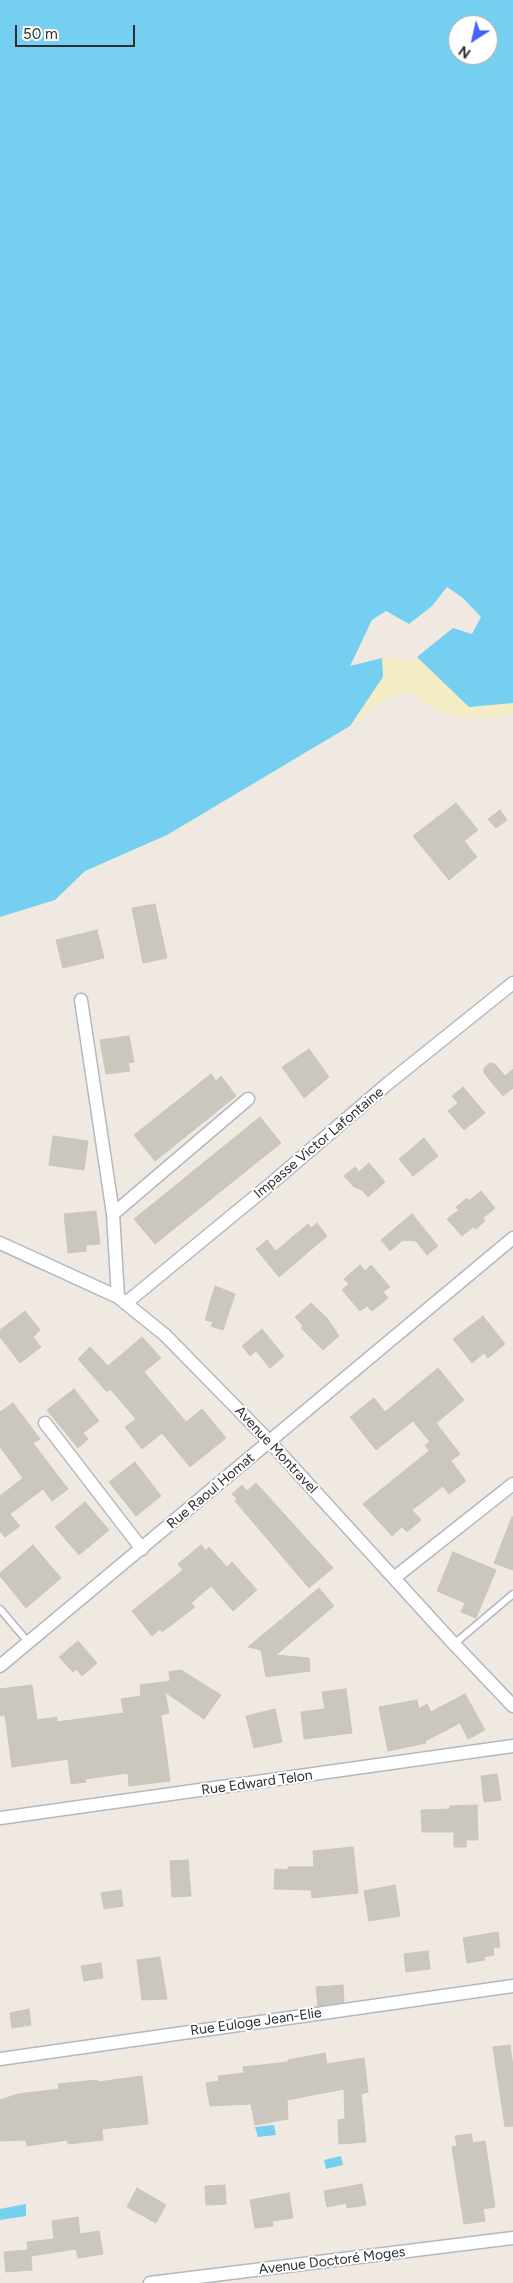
<!DOCTYPE html>
<html>
<head>
<meta charset="utf-8">
<style>
  body { margin:0 }
  #map { position:relative; width:513px; height:2283px; overflow:hidden; background:#efe9e1; font-family:Figtree,sans-serif }
  canvas { display:block }
  .north { position:absolute; left:448px; top:15px; width:50px; height:50px; box-sizing:border-box; background:#fff; border:1px solid #ababab; border-radius:50%; rotate:215deg; font-size:14px; font-weight:700; line-height:20px; text-align:center; color:#2e2e2e }
  .north::after { content:''; display:block; margin:auto; width:18px; height:22px; background:#4264fb; clip-path:polygon(50% 0,100% 100%,50% 72%,0 100%) }
  .scale { position:absolute; left:15px; top:25px; width:120px; height:22px; box-sizing:border-box; border:2px solid #2e2e2e; border-top:0; padding-left:6px; font-size:15px; line-height:18px; white-space:nowrap; color:#2e2e2e; -webkit-text-stroke:4px #fff; paint-order:stroke }
</style>
</head>
<body>
<div id="map">
<canvas width="513" height="2283"></canvas>
<div class="north">N</div>
<div class="scale">50 m</div>
</div>
<script>
const context = document.querySelector('canvas').getContext('2d');
context.lineJoin = 'round';
function fillPath(path, color) { context.fillStyle = color; context.fill(path, 'evenodd'); }
const toPath = rows => new Path2D(rows.map(r => 'M' + r).join(''));
function stroke(path, color, width, dash) { context.strokeStyle = color; context.lineWidth = width; context.lineCap = dash ? 'butt' : 'round'; context.setLineDash(dash || []); context.stroke(path); }
function write(font, color, halo, rows, align = 'center') {
  context.font = font + ' Figtree,sans-serif'; context.lineWidth = 4; context.setLineDash([]); context.textBaseline = 'middle'; context.strokeStyle = halo; context.fillStyle = color; for (const [text, x, y, turn = 0] of rows) {
    context.save(); context.translate(x, y); context.rotate((+turn || 0) * Math.PI / 180); context.textAlign = isNaN(turn) ? turn : align; if (halo) context.strokeText(text, 0, 0); context.fillText(text, 0, 0); context.restore();
  }
}
fillPath(toPath([
  [382,658,421,661,469,707,513,691,513,713,498,718,466,718,434,709,412,692,386,699,350,726,167,835,85,871,55,900,0,917,350,667]
]), '#f3ecc5');
fillPath(toPath([
  [0,0,513,0,513,703,469,707,417,657,453,628,472,634,481,617,463,598,447,587,432,606,409,624,386,611,372,620,350,666,382,658,383,677,350,726,167,835,85,871,55,900,0,917],
  [458,25,488,25,488,55,458,55],
  [274,2125,276,2135,258,2137,255,2127],
  [341,2156,343,2165,326,2169,324,2160],
  [26,2204,26,2216,0,2220,0,2209]
]), '#75cff0');
const building = toPath([
  [456,803,478,830,464,841,477,857,449,880,413,836,456,803],
  [500,810,507,820,496,828,488,819,500,810],
  [155,904,167,958,143,963,132,908,155,904],
  [97,930,104,958,63,968,56,940,97,930],
  [129,1036,134,1062,128,1063,130,1071,106,1074,100,1040,129,1036],
  [309,1049,329,1077,304,1098,282,1067,309,1049],
  [490,1063,495,1064,505,1076,513,1069,513,1088,503,1096,484,1073,484,1068,490,1063],
  [211,1074,216,1081,221,1076,236,1096,155,1161,134,1135,211,1074],
  [463,1087,485,1113,464,1130,448,1111,458,1103,452,1096,463,1087],
  [260,1117,281,1143,155,1244,134,1219,260,1117],
  [53,1136,88,1141,84,1170,49,1165,53,1136],
  [424,1138,438,1156,413,1176,399,1159,424,1138],
  [369,1163,385,1182,368,1197,362,1190,354,1187,344,1176,355,1167,359,1172,369,1163],
  [481,1191,495,1208,483,1218,485,1221,476,1229,473,1227,462,1236,447,1219,459,1210,456,1207,467,1198,469,1201,481,1191],
  [96,1211,100,1244,86,1245,86,1251,68,1253,64,1214,96,1211],
  [412,1214,438,1246,427,1255,416,1241,403,1240,390,1251,381,1240,412,1214],
  [317,1223,327,1236,279,1277,256,1249,267,1240,276,1251,308,1224,311,1228,317,1223],
  [360,1265,365,1271,371,1265,390,1287,383,1292,388,1298,372,1311,367,1306,360,1311,342,1290,349,1284,344,1279,360,1265],
  [215,1286,235,1294,223,1330,211,1326,213,1322,205,1320,215,1286],
  [311,1303,327,1318,339,1336,323,1350,301,1328,303,1326,295,1317,311,1303],
  [25,1311,40,1330,33,1337,41,1347,20,1363,0,1337,0,1330,25,1311],
  [483,1316,505,1344,488,1358,484,1353,472,1363,453,1339,483,1316],
  [262,1329,284,1356,270,1368,256,1351,250,1356,242,1346,262,1329],
  [142,1337,161,1358,144,1372,186,1422,202,1409,226,1438,190,1467,162,1433,142,1449,125,1427,136,1419,110,1389,107,1392,78,1359,90,1347,108,1366,142,1337],
  [438,1368,464,1400,436,1423,460,1454,451,1461,466,1481,449,1494,443,1486,412,1510,421,1520,407,1532,402,1527,392,1536,363,1504,429,1451,425,1445,430,1442,413,1421,376,1450,350,1417,374,1398,385,1412,438,1368],
  [74,1389,99,1421,83,1433,88,1439,78,1448,47,1410,74,1389],
  [13,1403,40,1439,33,1443,68,1489,52,1501,43,1489,10,1514,20,1526,5,1537,0,1531,0,1496,23,1478,0,1447,0,1412,13,1403],
  [135,1462,161,1496,136,1516,109,1482,135,1462],
  [256,1483,333,1568,309,1588,235,1501,237,1499,232,1494,242,1485,247,1491,256,1483],
  [85,1502,109,1530,79,1555,55,1527,85,1502],
  [512,1517,513,1517,513,1570,494,1563,512,1517],
  [33,1545,61,1578,26,1608,0,1576,0,1573,33,1545],
  [201,1545,206,1551,209,1547,227,1567,232,1562,257,1590,233,1611,211,1586,191,1603,195,1607,162,1632,160,1629,152,1636,132,1611,183,1570,178,1564,201,1545],
  [453,1552,496,1570,476,1618,461,1612,465,1603,437,1591,453,1552],
  [319,1588,334,1606,276,1655,309,1658,310,1671,266,1677,261,1650,248,1647,319,1588],
  [78,1641,97,1663,82,1676,76,1669,73,1672,59,1657,78,1641],
  [181,1670,221,1695,204,1719,165,1692,169,1713,161,1715,170,1781,129,1786,128,1773,85,1779,86,1782,71,1784,68,1759,12,1767,5,1715,0,1716,0,1689,32,1685,37,1720,57,1717,57,1722,124,1713,121,1699,141,1696,140,1685,170,1681,169,1672,181,1670],
  [346,1689,352,1733,304,1739,301,1712,325,1709,322,1692,346,1689],
  [465,1694,485,1730,468,1739,460,1723,425,1741,426,1743,388,1751,379,1707,417,1700,419,1709,427,1704,431,1712,465,1694],
  [275,1709,282,1742,254,1748,246,1716,275,1709],
  [497,1774,501,1800,484,1802,481,1776,497,1774],
  [477,1805,478,1840,466,1840,466,1847,454,1847,454,1832,422,1832,421,1810,450,1809,450,1806,477,1805],
  [353,1847,358,1893,312,1898,311,1890,274,1889,275,1869,288,1870,288,1867,314,1867,313,1851,353,1847],
  [188,1860,191,1896,172,1897,170,1861,188,1860],
  [395,1885,400,1916,369,1921,364,1891,395,1885],
  [121,1890,123,1906,104,1909,101,1893,121,1890],
  [498,1932,500,1947,493,1948,494,1955,484,1957,485,1960,467,1963,463,1938,498,1932],
  [428,1951,430,1969,406,1972,404,1954,428,1951],
  [160,1957,167,1999,142,2000,137,1960,160,1957],
  [101,1963,103,1978,84,1981,81,1966,101,1963],
  [343,1985,344,2002,318,2006,316,1987,343,1985],
  [29,2009,31,2025,12,2028,10,2013,29,2009],
  [510,2045,513,2067,513,2126,505,2127,493,2047,510,2045],
  [325,2053,327,2064,364,2058,368,2092,361,2094,366,2142,339,2144,338,2120,345,2119,344,2089,287,2100,288,2119,255,2125,251,2104,210,2106,206,2083,219,2081,218,2076,244,2073,243,2067,288,2062,288,2060,325,2053],
  [142,2076,148,2124,102,2129,103,2140,68,2144,67,2140,27,2146,26,2140,0,2141,0,2100,18,2094,59,2089,58,2084,98,2080,98,2082,142,2076],
  [471,2134,473,2143,485,2141,495,2207,483,2209,485,2221,464,2224,452,2147,457,2146,455,2136,471,2134],
  [362,2184,366,2205,347,2208,346,2203,327,2207,324,2191,362,2184],
  [225,2185,226,2204,206,2205,205,2186,225,2185],
  [137,2188,166,2205,156,2223,127,2207,137,2188],
  [289,2193,293,2218,272,2221,273,2226,255,2228,250,2200,289,2193],
  [78,2217,80,2234,99,2231,103,2254,78,2258,76,2249,31,2256,32,2270,6,2272,4,2252,28,2250,27,2242,54,2239,52,2221,78,2217]
]);
fillPath(building, '#cbc7bf');
stroke(building, '#cbc5ba', 1);
const service = toPath([
  [0,1609,29,1643],
  [454,1644,513,1594]
]);
const minor = toPath([
  [81,1000,113,1214],
  [0,1243,118,1297,165,1335,269,1441,454,1644,513,1706],
  [118,1297,113,1214,248,1099],
  [126,1303,273,1182,386,1085,513,983],
  [45,1423,142,1549],
  [394,1578,513,1484],
  [0,1666,513,1238],
  [0,1818,513,1746],
  [0,2059,513,1986],
  [150,2283,513,2238]
]);
stroke(service, '#b4b7c1', 9);
stroke(minor, '#b4b7c1', 15);
stroke(service, '#fff', 6);
stroke(minor, '#fff', 12);
write('14px', '#2e2e2e', '#fff', [
  ["Impasse Victor Lafontaine",319,1143,-40],
  ["Avenue Montravel",276,1450,47],
  ["Rue Raoul Homat",211,1491,-40],
  ["Rue Edward Telon",257,1783,-8],
  ["Rue Euloge Jean-Elie",256,2022,-8],
  ["Avenue Doctoré Moges",332,2261,-7]
]);
</script>
</body>
</html>
